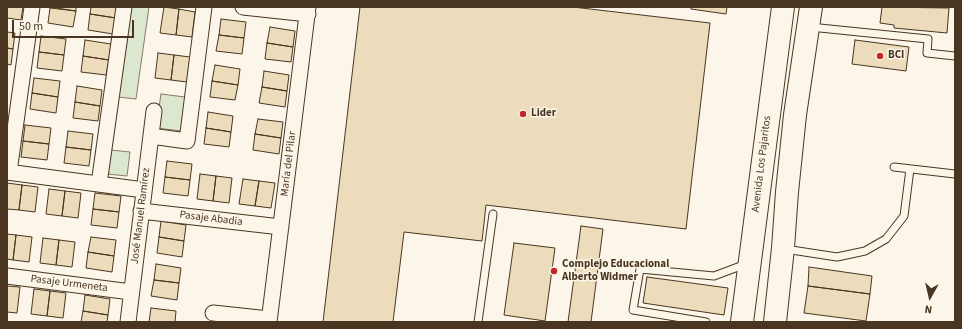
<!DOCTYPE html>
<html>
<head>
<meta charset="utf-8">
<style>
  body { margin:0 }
  #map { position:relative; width:962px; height:329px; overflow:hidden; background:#fbf6e9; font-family:"Source Sans 3",sans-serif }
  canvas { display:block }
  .frame { position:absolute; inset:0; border:8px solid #4a3520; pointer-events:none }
  .north { position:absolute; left:910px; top:277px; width:40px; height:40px; -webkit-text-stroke:3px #fbf6e9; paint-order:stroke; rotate:188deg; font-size:11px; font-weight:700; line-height:16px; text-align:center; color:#4a3520 }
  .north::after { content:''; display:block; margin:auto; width:14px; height:18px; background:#4a3520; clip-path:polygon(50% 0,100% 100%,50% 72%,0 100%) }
  .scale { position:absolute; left:12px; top:20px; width:122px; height:18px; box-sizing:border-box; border:2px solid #4a3520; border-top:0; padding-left:5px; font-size:12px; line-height:14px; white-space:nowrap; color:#4a3520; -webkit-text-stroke:3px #fbf6e9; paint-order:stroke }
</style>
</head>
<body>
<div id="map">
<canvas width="962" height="329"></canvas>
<div class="frame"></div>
<div class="north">N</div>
<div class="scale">50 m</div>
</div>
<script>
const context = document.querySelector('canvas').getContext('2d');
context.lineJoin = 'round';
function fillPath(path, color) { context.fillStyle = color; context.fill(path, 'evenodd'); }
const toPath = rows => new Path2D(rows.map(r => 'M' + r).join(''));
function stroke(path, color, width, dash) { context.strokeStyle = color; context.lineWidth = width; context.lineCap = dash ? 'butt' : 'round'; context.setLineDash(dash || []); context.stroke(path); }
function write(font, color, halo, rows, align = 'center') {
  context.font = font + ' "Source Sans 3",sans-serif'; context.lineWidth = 3; context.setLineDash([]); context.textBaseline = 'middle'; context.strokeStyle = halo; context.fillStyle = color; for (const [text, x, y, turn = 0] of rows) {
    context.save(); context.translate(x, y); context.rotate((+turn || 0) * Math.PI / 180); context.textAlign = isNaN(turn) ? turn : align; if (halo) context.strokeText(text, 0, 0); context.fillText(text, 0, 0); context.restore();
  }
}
const green = toPath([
  [131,7,149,7,136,99,118,97,131,7],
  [161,94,185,97,181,131,156,128,161,94],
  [111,150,130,152,127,176,107,174,111,150]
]);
fillPath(green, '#dce7d0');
stroke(green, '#887966', 1);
const building = toPath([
  [7,7,23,7,21,20,7,18,7,7],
  [50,7,76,7,76,11,50,7],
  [91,7,117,7,116,18,90,14,91,7],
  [164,7,179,9,176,35,160,33,164,7],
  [360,7,573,7,710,23,686,229,486,205,482,241,404,232,393,322,323,322,360,7],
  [691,7,727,7,726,14,691,9,691,7],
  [882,7,949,8,947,33,894,28,894,25,880,23,882,7],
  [50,8,76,11,73,27,48,23,50,8],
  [179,9,195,12,192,37,176,35,179,9],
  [90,14,116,18,113,34,88,30,90,14],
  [221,19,246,22,244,38,219,35,221,19],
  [270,27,295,31,293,47,267,43,270,27],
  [7,32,15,33,13,49,7,48,7,32],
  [219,35,244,38,242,54,216,51,219,35],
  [41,36,66,39,64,55,39,52,41,36],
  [85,40,111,44,109,60,83,56,85,40],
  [855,40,909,47,906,71,852,64,855,40],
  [267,43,293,47,291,62,265,59,267,43],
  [7,48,13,49,11,65,7,64,7,48],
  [39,52,64,55,62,71,37,68,39,52],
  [158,53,174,55,171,80,155,78,158,53],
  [174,55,190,57,187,82,171,80,174,55],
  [83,56,109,60,106,75,81,72,83,56],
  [215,65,240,69,238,85,212,81,215,65],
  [264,71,289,75,287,91,262,87,264,71],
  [34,78,60,81,58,97,32,93,34,78],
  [212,81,238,85,235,100,210,97,212,81],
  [77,86,102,90,100,106,75,102,77,86],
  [262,87,287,91,285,107,259,103,262,87],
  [32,93,58,97,56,113,30,109,32,93],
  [75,102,100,106,98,121,73,118,75,102],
  [208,112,233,116,231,132,206,128,208,112],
  [258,119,283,122,281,138,255,134,258,119],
  [25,125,51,128,49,144,23,141,25,125],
  [206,128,231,132,229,147,204,144,206,128],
  [68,131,93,134,91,150,66,147,68,131],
  [255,134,281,138,279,154,253,150,255,134],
  [23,141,49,144,47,160,21,157,23,141],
  [66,147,91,150,89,166,64,163,66,147],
  [167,161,192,164,190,180,165,177,167,161],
  [200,174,216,176,213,201,197,199,200,174],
  [216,176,232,178,229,203,213,201,216,176],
  [165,177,190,180,188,196,163,193,165,177],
  [243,179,259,181,255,206,239,204,243,179],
  [259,181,275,183,271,208,255,206,259,181],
  [7,183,22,185,19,210,7,209,7,183],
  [22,185,38,187,35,212,19,210,22,185],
  [49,189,65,191,62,216,46,214,49,189],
  [65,191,81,193,78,218,62,216,65,191],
  [95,193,121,196,119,212,93,209,95,193],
  [93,209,119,212,117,228,91,225,93,209],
  [161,221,186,225,184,241,159,237,161,221],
  [581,226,603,229,591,322,568,322,581,226],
  [7,234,16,235,13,260,7,259,7,234],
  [16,235,32,237,29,262,13,260,16,235],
  [91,237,116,240,114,256,88,252,91,237],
  [159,237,184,241,182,257,157,253,159,237],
  [43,238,59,240,56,265,40,263,43,238],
  [59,240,75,242,72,267,56,265,59,240],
  [514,243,555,248,545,321,504,315,514,243],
  [88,252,114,256,112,272,86,268,88,252],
  [156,264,181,268,179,283,154,280,156,264],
  [809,267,872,276,870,294,808,286,809,267],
  [647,277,728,288,724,315,643,303,647,277],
  [154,280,179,283,177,300,151,296,154,280],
  [7,286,20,287,17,313,7,312,7,286],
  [808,286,870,294,866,321,804,313,808,286],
  [34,289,50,291,47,316,31,314,34,289],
  [50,291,66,293,63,318,47,316,50,291],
  [85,295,110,299,108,315,83,311,85,295],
  [151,308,176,311,175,322,149,322,151,308],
  [83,311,108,315,107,322,81,322,83,311]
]);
fillPath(building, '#ecdcbc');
stroke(building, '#4a3520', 1);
const service = toPath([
  [810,27,928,39,927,53,955,56],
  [894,167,955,174],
  [785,249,837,257,865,251,886,239,904,216,910,169],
  [478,322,493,214],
  [706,322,633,310,640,269,714,276,746,264]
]);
const minor = toPath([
  [243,7,308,14],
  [151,136,187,141,204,7],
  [7,172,144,190],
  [9,172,32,7],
  [99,184,124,7],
  [141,211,281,227],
  [7,276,131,292],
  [213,313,269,319],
  [128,322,154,111],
  [269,322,308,7]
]);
const primary = toPath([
  [742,322,783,7],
  [775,322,783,248,787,192,795,115,811,7]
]);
stroke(service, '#4a3520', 9);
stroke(minor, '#4a3520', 17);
stroke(primary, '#4a3520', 24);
stroke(service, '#fbf6e9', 7);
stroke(minor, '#fbf6e9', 15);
stroke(primary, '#fbf6e9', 22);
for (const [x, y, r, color] of [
  [880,56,4,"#c62828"],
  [523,114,4,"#c62828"],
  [554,271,4,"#c62828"]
]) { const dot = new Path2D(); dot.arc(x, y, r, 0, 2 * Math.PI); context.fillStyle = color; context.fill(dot); stroke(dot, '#fbf6e9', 1.5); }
write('bold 11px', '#4a3520', '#fbf6e9', [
  ["BCI",888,56],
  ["Lider",531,114],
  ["Complejo Educacional",562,265],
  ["Alberto Widmer",562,278]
], 'left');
write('11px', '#4a3520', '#fbf6e9', [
  ["María del Pilar",289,164,-83],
  ["Avenida Los Pajaritos",762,164,-83],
  ["José Manuel Ramírez",141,216,-83],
  ["Pasaje Abadia",211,219,7],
  ["Pasaje Urmeneta",69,284,7]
]);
</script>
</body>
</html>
